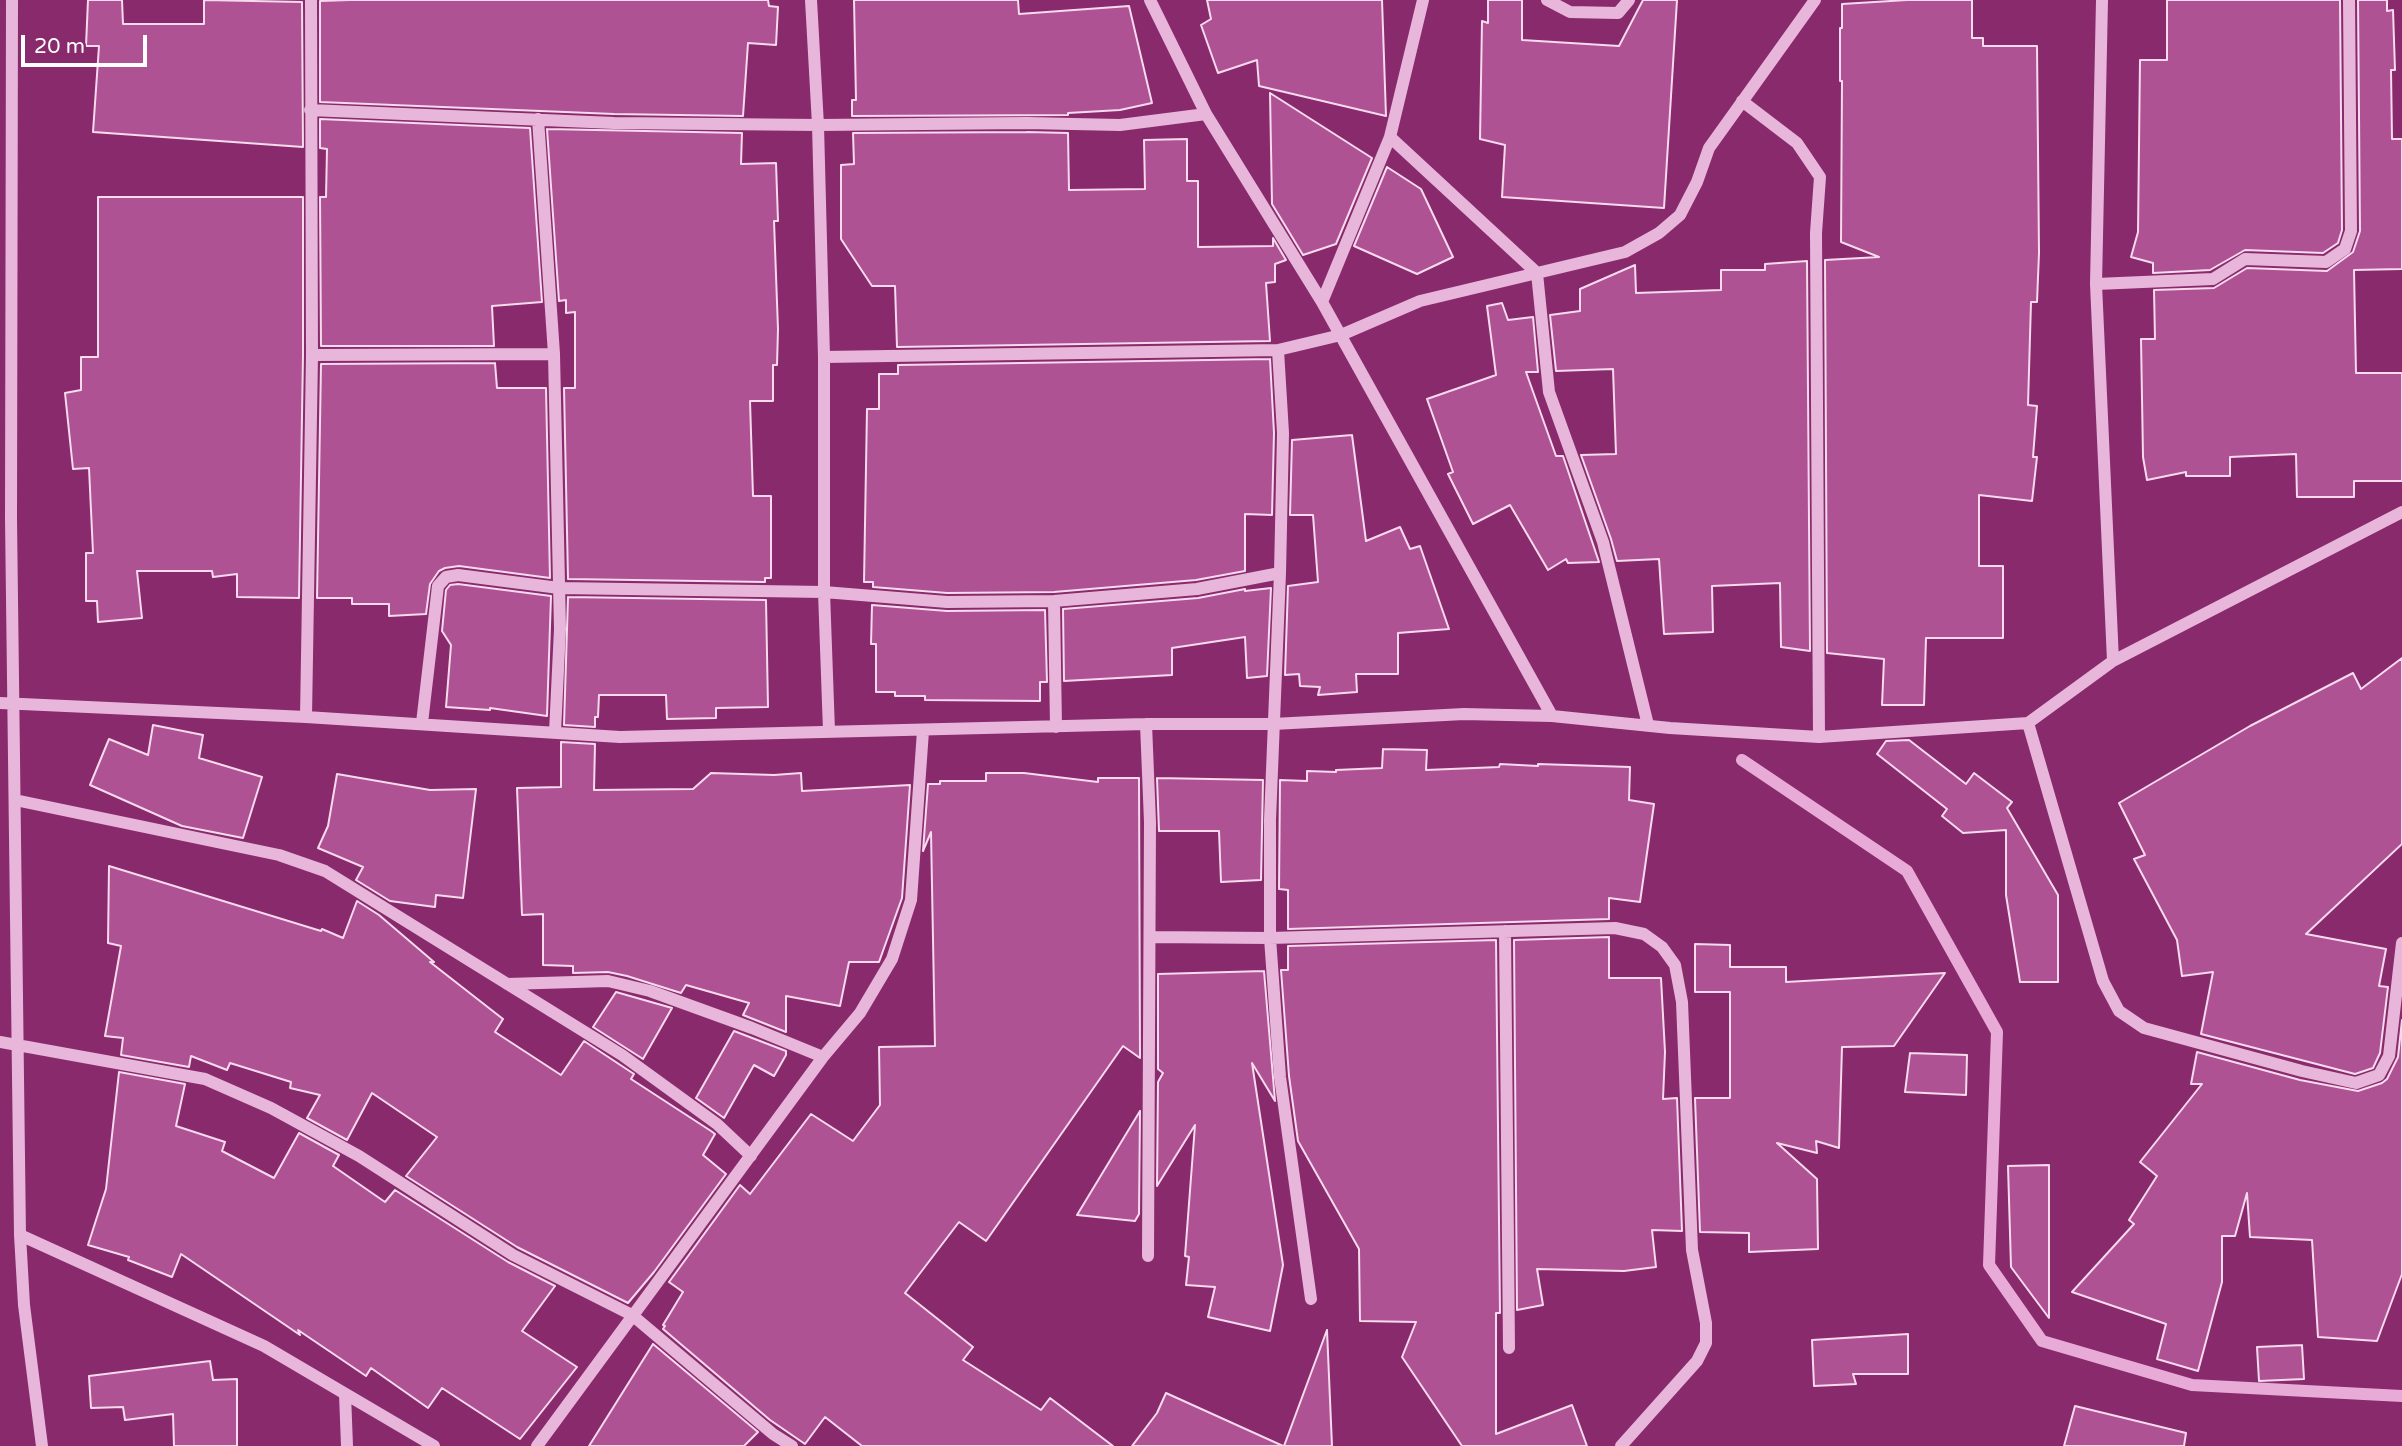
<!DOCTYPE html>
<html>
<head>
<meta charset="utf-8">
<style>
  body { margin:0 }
  #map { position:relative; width:2402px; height:1446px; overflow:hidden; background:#882a6b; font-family:"Varela Round",sans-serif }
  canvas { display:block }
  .scale { position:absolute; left:21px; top:35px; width:126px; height:32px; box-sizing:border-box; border:4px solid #fff; border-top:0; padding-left:9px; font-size:21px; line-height:24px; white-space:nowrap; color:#fff; -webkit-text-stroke:5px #882a6b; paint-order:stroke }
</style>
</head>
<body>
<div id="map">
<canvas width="2402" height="1446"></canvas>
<div class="scale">20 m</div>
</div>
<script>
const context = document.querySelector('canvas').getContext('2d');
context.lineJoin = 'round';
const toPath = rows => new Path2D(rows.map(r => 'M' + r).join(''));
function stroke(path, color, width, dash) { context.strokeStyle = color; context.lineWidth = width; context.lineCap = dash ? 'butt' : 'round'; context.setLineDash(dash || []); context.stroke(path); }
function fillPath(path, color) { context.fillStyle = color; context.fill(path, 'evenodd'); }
stroke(toPath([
  [1742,760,1907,871,1997,1032,1989,1265,2042,1341,2192,1385,2402,1396]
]), '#e8abd7', 12);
const building = toPath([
  [88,0,122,0,123,24,204,24,204,0,302,2,303,147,93,132,99,46,86,46,88,0],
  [350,0,768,0,769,6,778,7,776,45,748,43,743,116,614,114,320,102,320,1,350,0],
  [854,0,1018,0,1019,14,1129,6,1152,103,1120,110,1068,113,1068,115,852,116,852,100,856,100,854,0],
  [1207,0,1382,0,1386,116,1259,86,1257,60,1218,73,1201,25,1211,19,1207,0],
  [1488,0,1522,0,1522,40,1619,46,1643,0,1677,0,1664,208,1502,197,1505,145,1480,139,1482,21,1488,23,1488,0],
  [1907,0,1972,0,1972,38,1983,38,1983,46,2037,46,2039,253,2037,302,2031,302,2028,405,2037,406,2033,457,2037,457,2032,501,1979,495,1979,566,2003,566,2003,638,1926,638,1924,705,1882,705,1884,659,1827,653,1825,260,1879,257,1841,242,1842,81,1840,81,1840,28,1842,28,1842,4,1907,0],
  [2167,0,2340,0,2342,230,2338,243,2323,253,2245,250,2210,270,2153,273,2153,263,2131,257,2138,232,2140,60,2167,60,2167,0],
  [2358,0,2387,0,2387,11,2393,10,2395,70,2391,70,2392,139,2402,139,2402,269,2354,270,2356,373,2402,373,2402,481,2354,481,2354,497,2297,497,2296,454,2230,457,2230,476,2186,476,2186,472,2147,480,2143,457,2141,339,2155,339,2154,290,2214,288,2247,268,2327,271,2353,252,2360,231,2358,0],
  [1270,93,1372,158,1336,244,1303,255,1272,204,1270,93],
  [320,119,530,128,542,302,492,306,494,346,321,346,320,197,326,197,327,149,320,148,320,119],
  [547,129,742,133,741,164,776,163,778,221,774,221,778,329,777,365,773,365,773,401,750,401,753,496,771,496,771,578,765,578,765,582,568,579,564,388,575,388,575,312,566,313,566,300,559,301,547,129],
  [1027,132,1068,133,1069,190,1145,189,1144,140,1187,139,1187,181,1198,181,1198,247,1273,246,1273,238,1286,260,1275,264,1275,282,1266,283,1270,341,897,347,895,286,872,286,841,239,841,165,854,164,853,133,1027,132],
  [1387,167,1421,189,1453,257,1417,274,1354,246,1387,167],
  [98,197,303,197,303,355,299,598,237,597,237,574,213,577,212,571,137,571,142,618,98,622,97,601,86,601,86,553,93,553,89,468,73,469,65,393,81,390,81,357,98,357,98,197],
  [1807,261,1810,651,1781,647,1780,583,1712,586,1713,632,1664,634,1659,559,1617,561,1611,539,1581,455,1616,454,1613,369,1556,371,1550,315,1580,311,1580,289,1635,265,1636,293,1721,290,1721,270,1765,270,1765,264,1807,261],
  [1502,303,1508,320,1533,317,1538,372,1526,372,1556,456,1563,456,1599,562,1568,563,1566,559,1548,570,1510,505,1473,524,1448,474,1453,472,1427,399,1496,375,1487,306,1502,303],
  [1270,359,1274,433,1272,515,1245,514,1245,571,1196,580,1054,592,947,593,873,587,873,582,864,582,867,409,879,409,879,374,898,374,898,365,1270,359],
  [495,363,497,388,546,388,550,578,459,566,445,568,439,571,430,584,426,614,389,616,389,604,352,604,352,598,317,598,321,364,495,363],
  [1352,435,1366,541,1400,527,1410,549,1420,546,1449,629,1398,633,1398,674,1356,674,1357,692,1318,695,1320,687,1300,686,1299,674,1285,675,1288,586,1318,582,1313,515,1290,515,1292,440,1352,435],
  [458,584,551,596,547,716,490,708,490,710,446,707,451,645,442,631,446,590,450,585,458,584],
  [1271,588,1267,676,1247,678,1245,637,1172,648,1172,675,1064,681,1063,609,1198,598,1245,589,1245,591,1271,588],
  [568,597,766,600,768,707,716,708,716,718,667,719,666,695,599,695,598,717,595,717,595,727,564,725,568,597],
  [872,605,947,611,1045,610,1047,682,1040,682,1040,701,925,700,925,696,895,696,895,692,876,692,876,644,871,644,872,605],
  [2402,658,2402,844,2306,934,2386,949,2379,986,2388,987,2380,1053,2373,1068,2355,1074,2201,1034,2213,972,2182,976,2177,940,2134,859,2145,855,2119,803,2250,726,2353,673,2361,689,2402,658],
  [153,725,203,735,199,758,262,777,243,838,182,826,90,785,109,739,148,755,153,725],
  [1909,740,1966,784,1974,773,2012,802,2007,808,2058,895,2058,982,2020,982,2006,895,2006,830,1963,833,1942,816,1947,809,1877,754,1886,741,1909,740],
  [561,742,595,744,594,790,693,789,711,773,774,775,801,773,802,791,910,785,902,898,879,962,849,962,840,1006,786,996,786,1032,743,1015,749,1003,686,985,681,993,627,976,608,972,573,973,573,966,543,965,543,914,522,915,517,788,561,787,561,742],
  [1383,749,1427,750,1426,770,1499,767,1500,764,1538,766,1538,764,1630,767,1629,800,1654,804,1640,902,1609,898,1609,919,1288,929,1288,890,1279,889,1280,780,1307,781,1307,771,1336,772,1336,770,1382,768,1383,749],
  [986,773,1024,773,1098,782,1098,778,1139,778,1140,1058,1123,1046,986,1241,959,1222,905,1293,973,1347,963,1360,1041,1410,1050,1398,1113,1446,862,1446,825,1417,805,1444,770,1420,663,1329,665,1326,663,1325,683,1292,669,1282,740,1185,750,1194,811,1114,853,1141,880,1105,879,1047,935,1046,931,832,923,851,928,784,940,784,940,781,986,781,986,773],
  [337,774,430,790,476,789,463,898,436,895,435,907,390,901,356,880,363,867,318,848,328,826,337,774],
  [1157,778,1263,780,1261,880,1221,882,1219,831,1159,831,1157,778],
  [109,866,321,931,322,929,343,938,357,901,379,915,434,962,430,962,503,1019,495,1032,561,1075,584,1041,634,1074,631,1079,711,1131,715,1134,703,1155,726,1174,654,1272,628,1303,517,1247,406,1176,437,1137,372,1093,347,1140,307,1118,320,1095,290,1088,291,1082,230,1063,227,1070,191,1056,189,1067,121,1055,123,1038,105,1036,121,946,108,943,109,866],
  [1609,937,1609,978,1661,978,1665,1052,1663,1099,1677,1098,1682,1231,1652,1230,1656,1267,1624,1271,1537,1269,1543,1305,1517,1310,1514,940,1609,937],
  [1496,940,1500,1313,1496,1313,1496,1434,1572,1405,1587,1446,1462,1446,1402,1357,1416,1322,1360,1321,1359,1249,1298,1141,1289,1076,1281,970,1288,970,1288,946,1496,940],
  [1695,944,1730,945,1730,967,1786,967,1786,982,1945,973,1894,1046,1842,1047,1839,1148,1816,1141,1817,1153,1777,1143,1817,1179,1818,1249,1749,1252,1749,1233,1700,1232,1695,1098,1730,1098,1730,992,1695,992,1695,944],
  [1264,971,1275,1101,1252,1063,1283,1265,1270,1331,1208,1317,1215,1287,1186,1285,1189,1257,1185,1256,1195,1125,1157,1186,1158,1082,1163,1073,1158,1069,1158,974,1264,971],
  [616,992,672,1008,643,1059,593,1027,616,992],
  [2402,1020,2402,1274,2377,1341,2318,1337,2312,1240,2250,1237,2247,1193,2235,1236,2222,1236,2222,1282,2198,1371,2157,1359,2166,1324,2072,1292,2134,1224,2129,1220,2157,1176,2140,1162,2202,1084,2191,1084,2197,1052,2300,1080,2358,1091,2382,1083,2387,1079,2398,1057,2402,1020],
  [734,1031,786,1051,786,1055,774,1076,754,1065,724,1118,696,1098,734,1031],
  [1910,1053,1967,1055,1966,1095,1905,1092,1910,1053],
  [119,1072,185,1084,176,1126,225,1142,222,1151,274,1178,299,1133,339,1155,333,1166,385,1202,395,1190,508,1262,555,1286,522,1331,577,1367,520,1439,442,1388,428,1408,371,1368,366,1376,298,1330,300,1335,181,1254,172,1277,128,1260,129,1257,88,1245,106,1189,119,1072],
  [1140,1111,1139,1214,1135,1221,1077,1215,1140,1111],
  [2049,1165,2049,1318,2011,1267,2008,1166,2049,1165],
  [1327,1330,1332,1446,1284,1446,1327,1330],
  [1908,1334,1908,1374,1853,1374,1856,1384,1814,1386,1812,1340,1908,1334],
  [653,1344,758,1432,744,1446,589,1446,653,1344],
  [2302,1345,2304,1379,2259,1381,2257,1347,2302,1345],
  [210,1361,213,1380,237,1379,237,1446,174,1446,173,1414,125,1420,123,1407,91,1408,89,1376,210,1361],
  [1166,1393,1283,1446,1132,1446,1157,1413,1166,1393],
  [2075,1406,2186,1433,2184,1446,2064,1446,2075,1406]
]);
fillPath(building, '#af5294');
stroke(building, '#f7daee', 2);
stroke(toPath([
  [12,0,11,519,20,1235,24,1305,42,1446],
  [811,0,818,125,824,357,824,592,829,731],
  [1150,0,1206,114,1322,302,1552,716],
  [1547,0,1570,12,1618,13,1629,0],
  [2102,0,2096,284,2113,661],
  [1742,101,1797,143,1820,177,1816,233,1819,737],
  [310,110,614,123,818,125,1027,123,1120,125,1206,114],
  [538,119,554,354,560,629,555,732],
  [1390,137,1537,273,1549,392,1603,542,1648,725],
  [2096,284,2213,279,2245,259,2326,262,2345,249,2351,231,2349,0],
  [1322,302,1390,137,1423,0],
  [1278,350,1283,433,1280,573,1270,820,1270,938,1280,1077,1311,1299],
  [312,355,554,354],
  [824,357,1278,350,1341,335,1420,301,1625,252,1659,233,1680,215,1697,182,1709,148,1815,0],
  [1054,601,1056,727],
  [0,703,306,717,620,737,1146,724,1273,724,1464,714,1552,716,1670,728,1819,737,2028,723,2113,661,2402,512],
  [306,717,312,355,311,0],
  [422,723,438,586,446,577,458,575,559,588,824,592,947,602,1054,601,1197,589,1280,573],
  [2028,723,2103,981,2119,1011,2144,1028,2302,1071,2356,1083,2379,1075,2389,1056,2402,943],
  [1146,724,1150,822,1148,1256],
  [15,800,279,855,325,871,622,1055,717,1124,751,1156],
  [1505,931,1509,1348],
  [1150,937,1270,938,1615,928,1644,934,1662,947,1675,965,1682,1002,1692,1250,1706,1323,1706,1343,1697,1361,1621,1446],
  [507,984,608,981,650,991,752,1028,823,1057],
  [0,1042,205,1079,271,1108,359,1156,513,1255,632,1315,773,1434,792,1446],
  [20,1235,264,1346,434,1446],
  [345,1394,347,1446],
  [537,1446,823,1057,860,1013,892,959,911,900,923,731]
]), '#e8b6da', 12);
</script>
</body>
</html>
